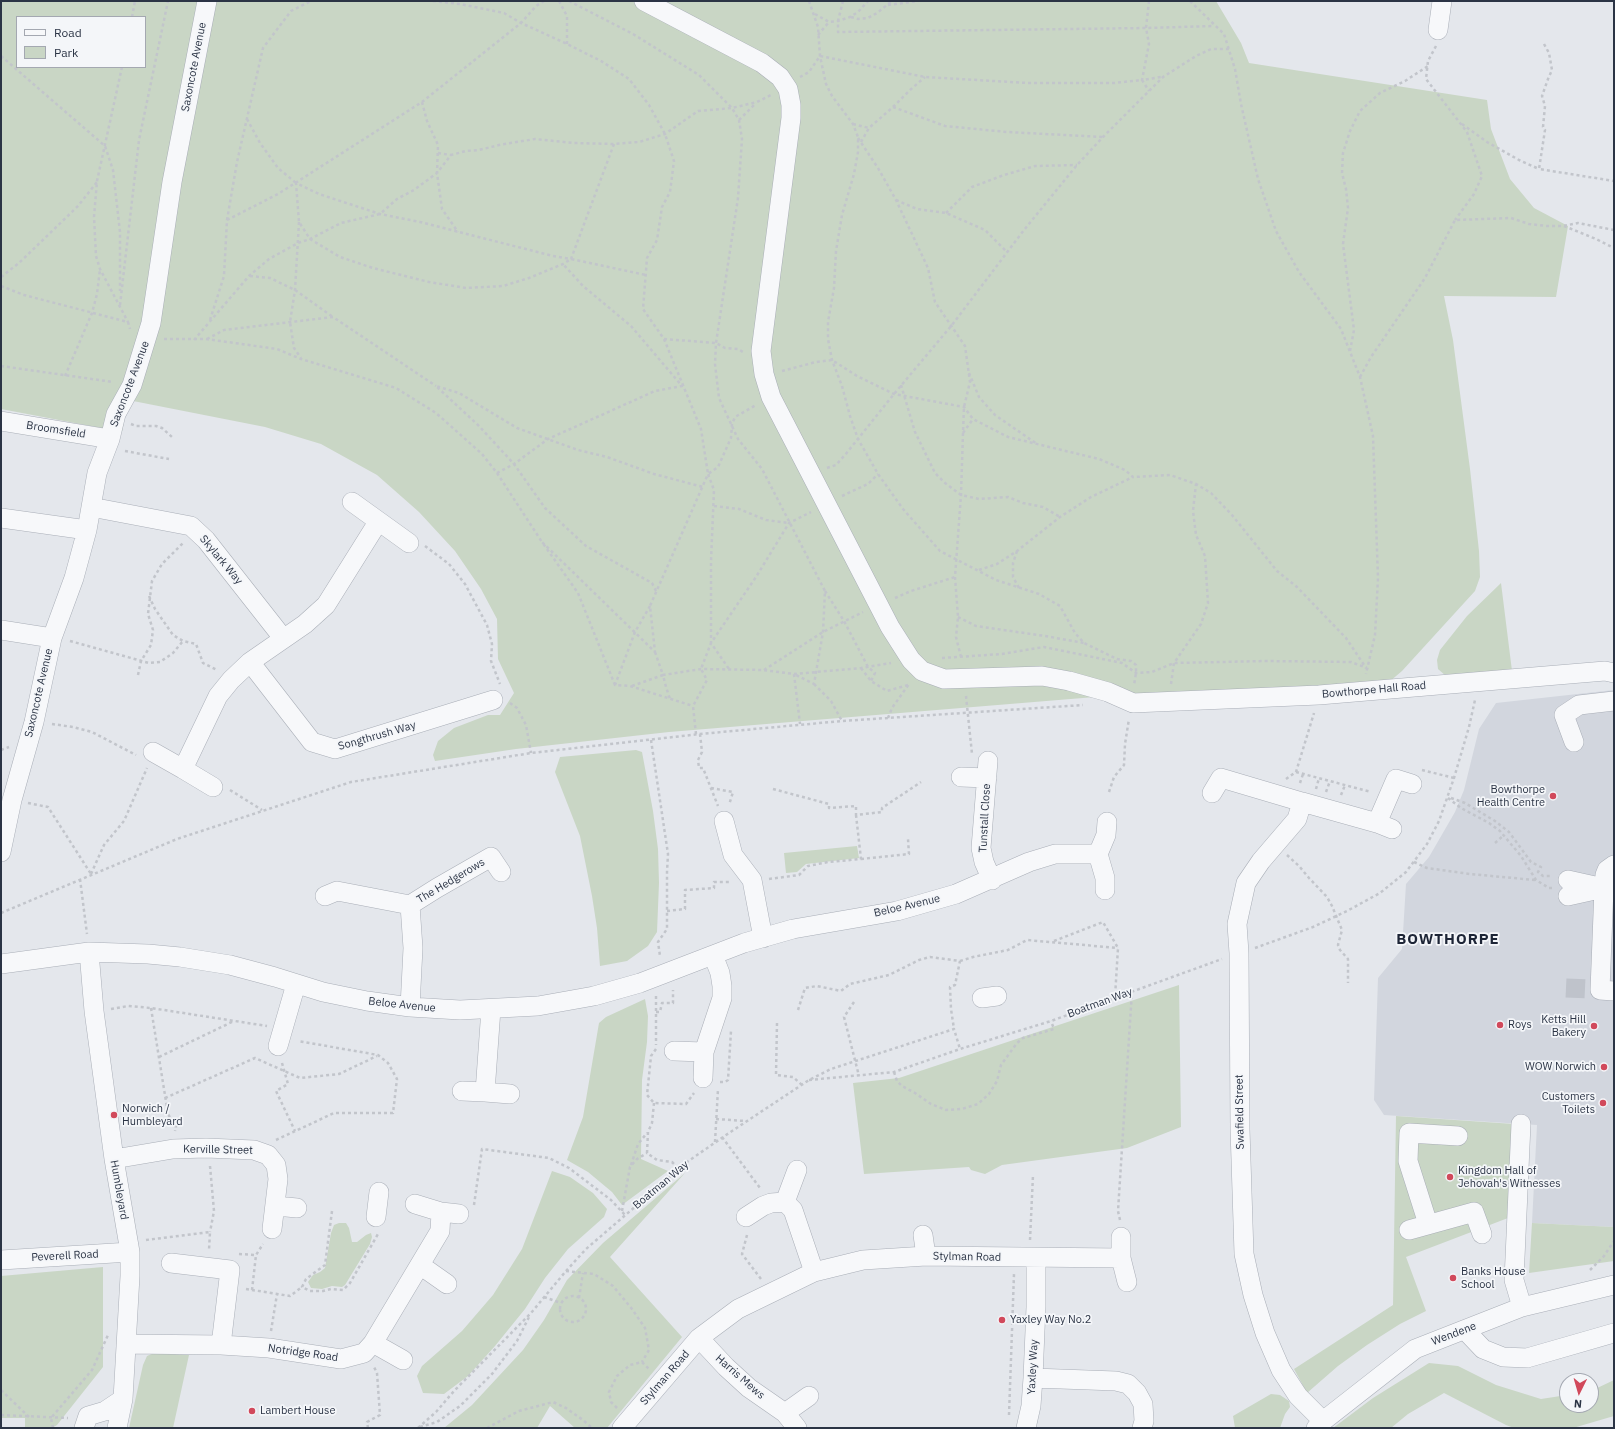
<!DOCTYPE html>
<html>
<head>
<meta charset="utf-8">
<style>
  body { margin:0 }
  #map { position:relative; width:1615px; height:1429px; overflow:hidden; background:#e4e7ec; font-family:"IBM Plex Sans",sans-serif }
  canvas { display:block }
  .frame { position:absolute; inset:0; border:2px solid #2b3445; pointer-events:none }
  .legend { position:absolute; left:16px; top:16px; width:130px; height:52px; box-sizing:border-box; background:#f4f6f9; border:1px solid #a4a8b1; margin:0; padding:5px 7px; list-style:none; font-size:12px; color:#2b3445 }
  .legend li { display:flex; align-items:center; gap:8px; height:20px }
  .legend b { width:20px; border:1px solid #a4a8b1 }
  .north { position:absolute; left:1559px; top:1373px; width:40px; height:40px; box-sizing:border-box; background:#f4f6f9; border:1px solid #a4a8b1; border-radius:50%; rotate:185deg; font-size:11px; font-weight:700; line-height:16px; text-align:center; color:#2b3445 }
  .north::after { content:''; display:block; margin:auto; width:14px; height:18px; background:#d1495b; clip-path:polygon(50% 0,100% 100%,50% 72%,0 100%) }
</style>
</head>
<body>
<div id="map">
<canvas width="1615" height="1429"></canvas>
<div class="frame"></div>
<ul class="legend">
<li><b style="height:5px;background:#f7f8fa"></b>Road</li>
<li><b style="height:11px;background:#c9d6c5"></b>Park</li>
</ul>
<div class="north">N</div>
</div>
<script>
const context = document.querySelector('canvas').getContext('2d');
context.lineJoin = 'round';
function fillPath(path, color) { context.fillStyle = color; context.fill(path, 'evenodd'); }
const toPath = rows => new Path2D(rows.map(r => 'M' + r).join(''));
function stroke(path, color, width, dash) { context.strokeStyle = color; context.lineWidth = width; context.lineCap = dash ? 'butt' : 'round'; context.setLineDash(dash || []); context.stroke(path); }
function write(font, color, halo, rows, align = 'center') {
  context.font = font + ' "IBM Plex Sans",sans-serif'; context.lineWidth = 3.5; context.setLineDash([]); context.textBaseline = 'middle'; context.strokeStyle = halo; context.fillStyle = color; for (const [text, x, y, turn = 0] of rows) {
    context.save(); context.translate(x, y); context.rotate((+turn || 0) * Math.PI / 180); context.textAlign = isNaN(turn) ? turn : align; if (halo) context.strokeText(text, 0, 0); context.fillText(text, 0, 0); context.restore();
  }
}
fillPath(toPath([
  [1614,690,1614,1227,1532,1223,1537,1125,1384,1115,1374,1100,1378,978,1402,949,1406,884,1429,857,1455,812,1464,790,1479,729,1496,703]
]), '#d2d6de');
fillPath(toPath([
  [1,1,1216,1,1241,43,1249,63,1487,100,1491,129,1510,179,1534,208,1568,226,1556,297,1444,296,1453,340,1470,469,1479,551,1480,577,1475,591,1402,671,1389,682,1375,686,1095,697,669,732,516,749,435,761,433,755,438,741,454,728,488,715,500,715,514,693,498,659,497,619,481,589,455,551,419,512,377,475,321,444,265,427,128,400,122,432,1,409],
  [17,17,145,17,145,67,17,67],
  [1501,583,1512,671,1446,676,1438,669,1437,660,1440,650,1467,616],
  [636,750,642,752,653,811,658,849,659,883,657,932,648,946,627,961,600,966,597,928,592,896,580,836,555,772,560,757],
  [857,846,859,858,806,864,797,872,786,873,784,853],
  [1179,985,1181,1127,1127,1148,1002,1165,985,1174,971,1170,969,1167,864,1174,853,1083,899,1078],
  [645,999,648,1016,647,1042,642,1080,641,1159,668,1171,622,1205,612,1192,588,1172,567,1160,583,1117,599,1023,606,1017],
  [1396,1116,1514,1124,1508,1218,1406,1257,1426,1311,1400,1324,1367,1345,1338,1366,1307,1393,1294,1369,1393,1305],
  [552,1171,570,1177,593,1193,607,1209,604,1217,568,1249,545,1278,525,1309,495,1346,468,1376,444,1394,423,1393,417,1376,422,1366,462,1331,493,1295,522,1249],
  [685,1173,610,1257,682,1337,607,1428,575,1428,550,1406,537,1428,444,1428,472,1405,523,1350,544,1320,567,1280,603,1243],
  [339,1223,346,1223,349,1228,352,1242,357,1242,366,1235,371,1233,372,1237,370,1244,345,1285,342,1287,332,1286,322,1289,311,1288,308,1282,313,1275,320,1272,325,1268,331,1233,334,1225],
  [1532,1223,1614,1227,1614,1261,1529,1273],
  [103,1267,103,1367,57,1425,52,1428,25,1428,25,1418,1,1418,1,1276],
  [154,1353,189,1355,173,1428,129,1428,143,1365,147,1356],
  [1429,1363,1458,1366,1496,1385,1541,1399,1567,1395,1567,1405,1591,1405,1591,1391,1614,1380,1614,1416,1573,1428,1514,1428,1506,1425,1444,1393,1408,1414,1391,1428,1333,1428,1373,1398],
  [1271,1394,1280,1395,1289,1401,1290,1407,1285,1414,1280,1428,1235,1428,1233,1416]
]), '#c9d6c5');
stroke(toPath([
  [1566,988,1588,989]
]), '#bfc3cb', 19, [19, 10]);
const minor = toPath([
  [644,1,762,63,780,77,788,89,791,105,791,118,761,351,764,374,771,397,890,627,911,660,922,671,944,679,1042,676,1069,681,1108,692,1133,703,1319,695,1605,671,1614,673],
  [1438,30,1442,1],
  [1,421,110,439],
  [352,502,409,543],
  [91,507,191,526,206,540,283,638],
  [1,518,87,530],
  [1,630,52,638],
  [250,662,312,742,335,749,493,700],
  [1574,742,1564,715,1579,705,1614,701],
  [153,752,183,769,218,696,231,680,250,662,305,624,326,605,378,522],
  [988,761,981,848,984,862,992,880],
  [183,769,213,787],
  [961,777,987,778],
  [1212,793,1221,778,1302,802],
  [724,821,733,855,752,880,763,938],
  [1377,823,1392,829],
  [1,852,12,800,34,722,52,638,74,578,87,530,97,473,110,439,116,414,132,385,151,323,172,182,207,1],
  [1568,880,1604,888,1600,990,1614,991],
  [1105,890,1105,878,1098,854,1106,835,1107,822],
  [325,896,337,891,410,905,413,948,410,1007],
  [1568,896,1604,888,1605,875,1607,870,1614,865],
  [410,905,437,888,491,857,501,872],
  [89,952,94,1011,114,1159,130,1252,130,1276,123,1399,117,1428],
  [1,964,89,952,148,954,180,957,230,965,275,977,323,992,367,1001,410,1007,460,1010,538,1006,594,996,640,983,744,943,793,929,897,911,956,894,1029,862,1055,854,1098,854],
  [982,998,997,996],
  [278,1046,296,984],
  [674,1051,704,1052],
  [703,1078,704,1052,722,998,722,986,720,973,713,955],
  [462,1091,485,1092,491,1009],
  [485,1092,510,1094],
  [1521,1124,1514,1280,1522,1307],
  [114,1159,173,1149,206,1148,254,1150,268,1155,276,1165,278,1179,272,1229],
  [797,1170,785,1202,793,1210,814,1272],
  [276,1206,297,1208],
  [441,1212,459,1214],
  [376,1217,379,1192],
  [746,1217,763,1206,771,1203,785,1202],
  [1428,1224,1408,1161,1409,1133,1458,1136],
  [1409,1230,1474,1212,1482,1234],
  [923,1235,926,1256],
  [1121,1258,1121,1237],
  [1,1260,130,1252],
  [171,1263,230,1270,221,1345],
  [420,1265,447,1284],
  [1465,1330,1483,1349,1503,1357,1527,1358,1614,1333],
  [699,1338,726,1367,749,1388,785,1413,797,1428],
  [373,1343,403,1360],
  [126,1344,221,1345,269,1348,341,1359,364,1353,373,1343,440,1231,441,1212,415,1204],
  [1033,1378,1116,1381,1128,1384,1137,1393,1143,1404,1144,1421,1142,1428],
  [785,1413,809,1396],
  [1323,1421,1298,1396,1281,1370,1265,1333,1253,1295,1244,1254,1240,1129,1239,953,1237,924,1246,883,1261,861,1297,819,1302,802,1377,823,1396,779,1412,784],
  [84,1428,88,1416,105,1411,123,1399],
  [622,1428,699,1338,738,1309,814,1272,863,1260,926,1256,1121,1258,1127,1282],
  [1026,1428,1031,1406,1033,1378,1036,1307,1036,1258],
  [1316,1428,1323,1421,1415,1349,1522,1307,1614,1285]
]);
stroke(minor, '#a9aeb7', 20);
stroke(toPath([
  [433,1,460,4,504,13,521,23,567,44,601,61,629,79,649,105,665,134,674,161,670,192,662,207,657,240,647,258,643,309,664,339,701,429,708,474,718,467,731,438,732,424,735,417,756,405],
  [559,1,567,16,567,44],
  [569,1,633,34,699,75,732,108,739,120,742,139,738,198,716,343,715,364,719,398,738,439,762,469,825,591,823,632,814,684,794,674],
  [809,1,818,27,820,56,826,84,832,96,853,124,858,137,858,152,854,174,842,215,836,251,834,288,828,322,828,339,832,360,842,386,850,416,858,439,878,474,903,509,940,551,996,580,1039,594,1060,606,1075,633,1084,643,1117,659,1131,661,1136,665,1136,673,1134,685],
  [843,1,838,21,838,32,1146,28,1214,26],
  [1149,1,1146,28,1149,44,1142,80,1161,77],
  [1190,1,1224,34,1235,69,1241,104,1258,179,1276,231,1299,272,1341,329,1360,377,1373,436,1378,578,1375,635,1366,674],
  [888,5,918,1],
  [815,14,829,22,838,21,850,17,858,12,868,1],
  [132,17,135,1],
  [851,17,858,19,868,18,877,13,892,1],
  [818,35,829,22],
  [1544,44,1549,53,1552,70,1548,79,1542,96,1545,106,1543,127,1545,130,1539,169,1614,181],
  [1436,46,1428,61,1426,79,1467,132,1482,176,1474,194,1455,220],
  [1,56,105,146,113,170,120,232,120,291],
  [122,67,97,181,94,217,96,256,100,269,128,322],
  [800,77,809,72,820,56,925,77,1028,83,1114,83,1142,80,1149,91],
  [422,102,427,121,438,145,437,173,442,209,458,232],
  [893,107,945,126,1007,132,1103,137],
  [247,119,260,143,278,168,296,183],
  [739,120,756,103],
  [853,124,869,128],
  [1462,124,1487,142,1519,160,1539,169],
  [858,138,878,168,896,200,928,268,935,302,965,346,970,382,964,407,963,433,973,419],
  [861,142,869,128,893,107,910,90,925,77],
  [614,144,571,259,553,256,420,222,380,214,319,194,296,183,299,222,310,239,340,257,373,268,429,282,466,288,503,286,529,278,563,264,571,259,646,275],
  [438,153,451,155],
  [896,200,917,209,946,213,985,230,1007,252],
  [946,213,972,187,1004,175,1035,166,1077,165],
  [227,220,278,194,422,102,521,23,536,6,544,1],
  [299,222,295,290,290,322,294,348,301,358],
  [1564,226,1596,239,1614,248],
  [250,276,270,278,295,290,333,317],
  [1,277,19,263,78,206,97,182],
  [1,286,24,295,128,322,130,329],
  [120,305,139,140,168,1],
  [210,320,224,276,227,220,237,162,263,48,291,11,311,1],
  [164,339,206,339,277,349,301,359,396,388,436,413,482,454,497,473,542,542],
  [207,339,224,330,333,317,436,386],
  [664,339,716,343,725,348,738,349,743,352],
  [194,340,249,276,269,259,298,243,310,239,341,223,380,214,397,199,414,190,437,173,451,155,466,151,479,150,499,145,535,139,574,143,614,144,639,142,665,134,698,111,732,108,757,102,771,95],
  [1350,351,1354,330,1343,244,1348,208,1346,189,1342,173,1343,153,1350,131,1360,111,1380,93,1405,81,1428,66],
  [1,366,113,382],
  [782,371,816,362,832,360,857,376,894,394,964,407,973,419,1008,437,1099,459,1125,470,1133,477,1170,475,1196,484,1211,493,1232,515,1277,571,1297,587,1346,638,1366,668],
  [969,373,979,397,995,415,1037,444],
  [65,376,92,313,97,294,100,269],
  [1360,377,1371,357,1425,278,1455,220,1511,218,1529,224,1547,226,1563,226,1578,223,1614,230],
  [901,385,915,432,935,473,945,483,961,495,979,499,1008,497,1023,503,1043,507,1060,517],
  [131,424,136,426,156,426,162,428,172,437],
  [125,451,169,459],
  [827,468,836,465,845,455,894,394,952,325,1024,230,1077,165,1103,137,1163,77,1196,56,1211,49,1230,49],
  [497,473,514,464,548,439,655,391,682,386,631,326,583,286,563,264],
  [842,496,868,484,878,474],
  [714,506,739,509,766,520,789,523],
  [425,546,449,564,465,584,487,625,492,644,491,661,500,684],
  [1017,551,1013,563,1013,577,1019,588],
  [979,570,997,564,1017,551,1060,517,1091,497,1133,477],
  [656,591,652,583,586,546,545,508,514,464,478,425,436,386,459,393,517,428,578,450,607,457,654,474,703,487],
  [825,591,844,621,868,667,875,673,871,681],
  [149,596,155,609,173,635,183,641,196,644,203,663,217,670],
  [895,598,911,591,955,577],
  [650,606,635,632,615,685,630,686,693,706],
  [958,617,976,626,1045,636,1084,643],
  [70,641,149,663,160,662,173,653,183,641],
  [655,652,663,675,701,669,763,670,794,674,861,668,891,663],
  [961,657,956,637,958,617,955,577,961,495,963,433],
  [942,658,1002,654,1044,647,1122,663,1136,673,1152,672,1174,663,1266,661,1351,662,1367,668],
  [861,668,871,681,887,691,908,685],
  [764,670,823,632,863,612],
  [794,674,800,724],
  [138,675,141,661,151,645,153,630,148,614,152,581,162,564,183,543],
  [814,684,831,701,842,721],
  [1171,684,1174,663,1201,624,1208,603,1205,556,1196,535,1193,511,1196,484],
  [615,685,578,593,542,542,655,652,650,606,708,474,714,490,711,561,711,643,729,669],
  [632,686,663,675,666,687,670,699],
  [966,696,972,754],
  [510,703,517,708,526,725,531,753],
  [888,718,892,708,909,684],
  [52,724,73,727,92,732,136,755],
  [696,734,693,706,707,680,701,669,711,643,756,577,789,523,811,512],
  [700,734,702,752,698,760,699,768,703,768,718,806],
  [651,740,668,854,667,872,667,929,658,942,660,956],
  [1,750,9,747],
  [1422,770,1454,778],
  [1296,772,1371,792],
  [1286,779,1296,772,1314,713],
  [1300,783,1303,774],
  [711,788,733,792,729,805],
  [773,789,829,804,829,808,856,806,856,815,882,812,882,808,921,782],
  [1316,789,1319,778],
  [230,790,262,810],
  [1109,792,1114,777,1124,765,1125,744,1129,719],
  [1326,792,1330,781],
  [1341,795,1345,785],
  [1448,798,1461,808,1489,823,1500,831,1521,856,1536,880,1549,888,1554,888],
  [1451,798,1465,803,1495,821,1509,832,1531,862,1541,867,1538,872,1543,876,1551,876],
  [28,803,48,807,91,874],
  [1495,843,1504,835],
  [1287,855,1299,866,1309,878,1327,897,1332,906,1342,930,1338,945,1340,950,1348,959,1348,983],
  [861,859,909,854,908,839],
  [1414,862,1427,868,1470,874,1535,880],
  [91,874,104,845,124,821,147,768],
  [80,879,87,934],
  [769,879,799,875,808,866,828,862,861,859,856,815],
  [667,911,685,909,685,890,714,888,714,882,730,882],
  [1,913,177,839,351,782,531,753,700,734,842,721,1083,705],
  [1054,941,1103,922,1118,948,1115,997],
  [1255,948,1313,927,1347,911,1380,893,1406,872,1427,844,1439,821,1454,778,1469,727,1475,700],
  [960,961,973,957,1008,950,1027,940,1118,948],
  [656,996,656,1045],
  [854,1002,844,1017,859,1076],
  [151,1008,168,1114,176,1127,175,1131],
  [111,1009,128,1006,151,1008,267,1026],
  [798,1010,805,988,817,986,841,991,850,984,889,975,919,960,930,957,960,961,955,985,950,987,951,1009,954,1029],
  [656,1012,660,1012,662,1003,673,1003,673,990],
  [777,1023,776,1075,793,1077,802,1085],
  [656,1049,651,1056,647,1095,654,1103,686,1104,694,1093],
  [159,1057,234,1021],
  [282,1063,288,1084,276,1091,295,1131],
  [894,1072,897,1081,902,1086,915,1093,931,1104,946,1110,962,1109,978,1104,989,1094,997,1081,1001,1065,1017,1043,1023,1038,1054,1029,1051,1021],
  [809,1080,894,1072,960,1049,1051,1021,1222,959],
  [720,1082,725,1082,728,1080,731,1031],
  [165,1098,255,1058,300,1078,339,1074,377,1056],
  [654,1103,652,1123,648,1132,647,1153,657,1160,672,1162,679,1169],
  [716,1119,745,1121],
  [722,1137,760,1188],
  [276,1140,334,1113,393,1113,397,1079,388,1063,378,1055,298,1041],
  [715,1142,718,1089],
  [631,1165,638,1144,647,1133],
  [210,1166,214,1211,210,1232],
  [474,1205,482,1149,549,1158,569,1168,611,1200,625,1215],
  [332,1211,325,1265,306,1279,302,1287,310,1291,323,1291,331,1289,343,1290,350,1283,378,1234],
  [622,1211,630,1167,637,1159,647,1153],
  [1120,1220,1118,1211,1132,991],
  [747,1235,742,1254,761,1279],
  [146,1240,210,1232,209,1250],
  [1030,1240,1033,1175],
  [239,1254,256,1255],
  [1590,1270,1604,1256,1614,1241],
  [566,1271,594,1274,613,1286,632,1309,645,1328,649,1350,642,1362],
  [246,1289,290,1296,302,1287],
  [252,1290,256,1255,263,1244],
  '560 1309a13 13 0 1 1 26 0a13 13 0 1 1-26 0Z',
  [544,1297,561,1303],
  [579,1298,583,1273],
  [271,1331,277,1294],
  [1,1390,29,1417],
  [617,1408,611,1402,609,1392,617,1376,630,1365,642,1362,650,1370],
  [1,1415,68,1418],
  [1009,1415,1014,1274],
  [420,1427,437,1422,460,1406,492,1374,517,1341,530,1315],
  [53,1428,51,1418,92,1370,108,1335],
  [368,1428,367,1422,380,1415,377,1373,374,1367],
  [418,1428,436,1412,454,1391,531,1313,566,1271,586,1249,687,1162,726,1135,809,1080,831,1069,954,1029,960,1049],
  [487,1428,519,1411,553,1402,566,1408,583,1420,592,1428]
]), '#c2c5cb', 2.5, [3, 3]);
stroke(minor, '#f7f8fa', 19);
for (const [x, y, r, color] of [
  [1553,796,4,"#d1495b"],
  [1500,1025,4,"#d1495b"],
  [1594,1026,4,"#d1495b"],
  [1604,1067,4,"#d1495b"],
  [1603,1103,4,"#d1495b"],
  [114,1115,4,"#d1495b"],
  [1450,1177,4,"#d1495b"],
  [1453,1278,4,"#d1495b"],
  [1002,1320,4,"#d1495b"],
  [252,1411,4,"#d1495b"]
]) { const dot = new Path2D(); dot.arc(x, y, r, 0, 2 * Math.PI); context.fillStyle = color; context.fill(dot); stroke(dot, '#f4f6f9', 1.5); }
write('11px', '#2b3445', '#f4f6f9', [
  ["Saxoncote Avenue",194,67,-79],
  ["Saxoncote Avenue",130,384,-69],
  ["Broomsfield",56,430,9],
  ["Skylark Way",221,560,50],
  ["Bowthorpe Hall Road",1374,690,-5],
  ["Saxoncote Avenue",39,693,-77],
  ["Songthrush Way",377,736,-16],
  ["Tunstall Close",985,818,-87],
  ["The Hedgerows",451,881,-31],
  ["Beloe Avenue",907,906,-13],
  ["Boatman Way",1100,1003,-20],
  ["Beloe Avenue",402,1005,6],
  ["Swafield Street",1240,1112,-91],
  ["Kerville Street",218,1150,1],
  ["Boatman Way",661,1185,-40],
  ["Humbleyard",119,1190,80],
  ["Peverell Road",65,1256,-3],
  ["Stylman Road",967,1257,1],
  ["Wendene",1454,1334,-21],
  ["Notridge Road",303,1353,8],
  ["Yaxley Way",1033,1367,-87],
  ["Harris Mews",740,1377,41],
  ["Stylman Road",665,1378,-49]
]);
write('11px', '#2b3445', '#f4f6f9', [
  ["Bowthorpe",1545,790,"right"],
  ["Health Centre",1545,803,"right"],
  ["Ketts Hill",1586,1020,"right"],
  ["Bakery",1586,1033,"right"],
  ["Roys",1508,1025],
  ["WOW Norwich",1596,1067,"right"],
  ["Customers",1595,1097,"right"],
  ["Toilets",1595,1110,"right"],
  ["Norwich /",122,1109],
  ["Humbleyard",122,1122],
  ["Kingdom Hall of",1458,1171],
  ["Jehovah's Witnesses",1458,1184],
  ["Banks House",1461,1272],
  ["School",1461,1285],
  ["Yaxley Way No.2",1010,1320],
  ["Lambert House",260,1411]
], 'left');
context.letterSpacing = '1px';
write('bold 15px', '#1d2536', '#f4f6f9', [
  ["BOWTHORPE",1448,940]
]);
context.letterSpacing = '0px';
</script>
</body>
</html>
